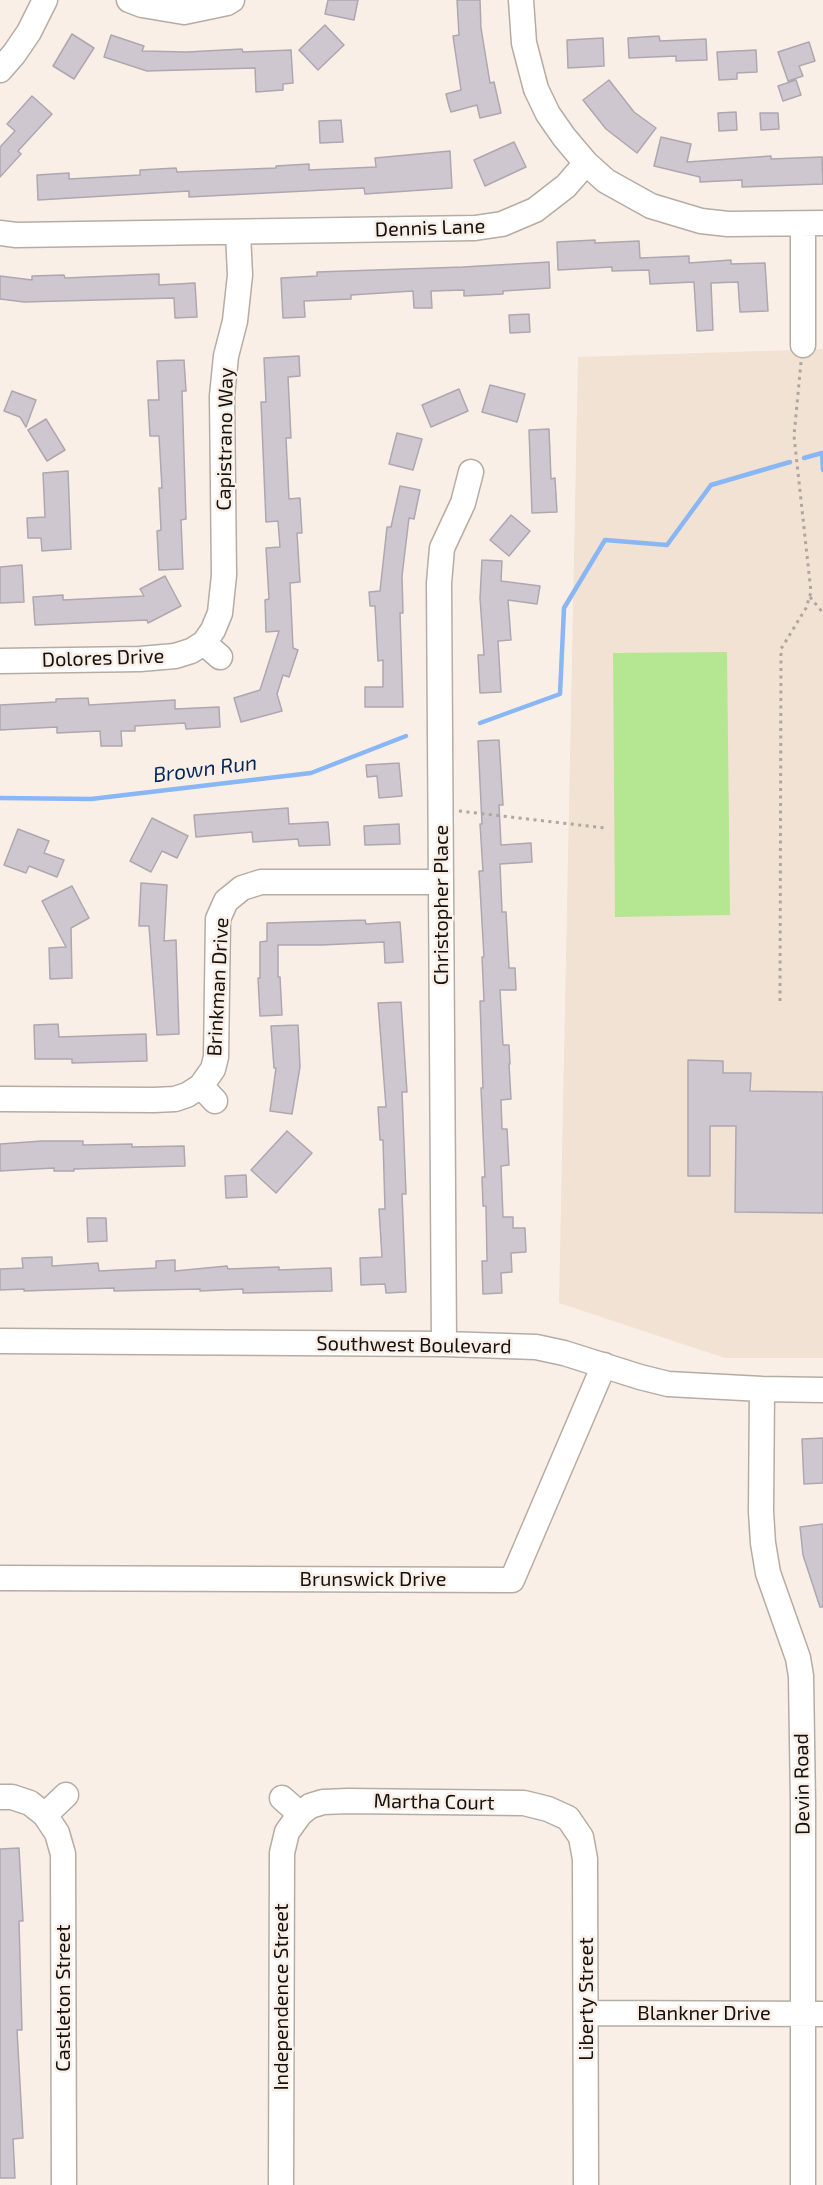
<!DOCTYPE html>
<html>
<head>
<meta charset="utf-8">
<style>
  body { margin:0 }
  canvas { display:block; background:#faefe7 }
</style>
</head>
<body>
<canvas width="823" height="2185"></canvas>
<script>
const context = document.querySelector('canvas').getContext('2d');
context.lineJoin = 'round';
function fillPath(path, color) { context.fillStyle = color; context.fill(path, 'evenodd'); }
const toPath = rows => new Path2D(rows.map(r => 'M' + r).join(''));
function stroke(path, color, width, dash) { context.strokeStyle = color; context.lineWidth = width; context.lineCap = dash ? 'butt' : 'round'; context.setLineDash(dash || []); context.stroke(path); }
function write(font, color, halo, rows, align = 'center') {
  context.font = font + ' "Exo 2",sans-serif'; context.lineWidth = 5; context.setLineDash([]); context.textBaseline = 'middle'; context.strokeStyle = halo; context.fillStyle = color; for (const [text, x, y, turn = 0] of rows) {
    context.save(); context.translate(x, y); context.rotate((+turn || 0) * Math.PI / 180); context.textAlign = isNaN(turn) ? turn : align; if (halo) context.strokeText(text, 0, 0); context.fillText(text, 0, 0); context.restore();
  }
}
fillPath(toPath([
  [823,349,823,1358,725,1358,559,1303,578,357]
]), '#f2e2d4');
fillPath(toPath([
  [727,652,730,915,615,917,613,653]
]), '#b5e691');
stroke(toPath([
  [804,458,822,453,823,470],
  [480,723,560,694,564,608,605,540,667,545,711,485,790,462],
  [0,798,91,799,311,773,406,736]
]), '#89b6f5', 4.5);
const building = toPath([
  [328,0,358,0,354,20,325,14,328,0],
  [457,0,480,0,481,28,490,83,494,82,501,113,480,118,477,105,451,112,449,106,446,94,461,90,453,36,459,35,457,0],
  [325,25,344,45,318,70,299,50,325,25],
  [72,34,94,48,74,79,53,66,72,34],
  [111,35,144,46,142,51,187,52,242,49,243,52,291,50,293,83,283,84,283,90,256,92,255,68,147,71,104,57,111,35],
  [659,36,660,41,706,39,707,60,676,61,676,56,629,58,628,38,659,36],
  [603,38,604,66,568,68,567,40,603,38],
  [809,42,815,61,799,66,803,76,788,81,778,52,809,42],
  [756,50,757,72,737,73,737,79,719,80,717,52,756,50],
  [609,80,634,112,656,128,637,153,606,129,583,100,609,80],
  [796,80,801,95,783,101,778,86,796,80],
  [32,96,52,114,18,151,21,154,0,177,0,147,15,131,7,124,32,96],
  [736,112,737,130,719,131,718,113,736,112],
  [760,113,778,113,779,129,761,130,760,113],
  [341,120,343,142,320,143,319,121,341,120],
  [661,137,691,144,687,162,771,156,771,159,822,157,823,184,742,187,742,180,700,182,700,177,654,166,661,137],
  [514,142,526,167,485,186,474,160,514,142],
  [450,151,452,188,365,194,364,188,189,197,189,191,38,200,37,175,69,173,69,179,140,175,140,170,176,168,177,172,276,168,276,166,309,164,309,170,376,167,375,158,450,151],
  [595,240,595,243,639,241,640,258,689,256,689,263,731,260,731,264,765,263,768,311,740,312,738,282,711,283,713,330,697,331,694,282,650,284,649,270,612,271,612,267,558,270,557,242,595,240],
  [549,262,550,288,503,291,503,294,464,296,464,290,431,291,432,308,414,308,413,291,351,295,351,299,304,301,305,317,283,318,281,278,317,276,317,272,463,267,549,262],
  [159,274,159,285,195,283,197,317,175,318,174,298,24,302,0,299,0,276,32,280,32,276,64,275,65,278,159,274],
  [529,314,530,332,510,333,509,315,529,314],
  [299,356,300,376,288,377,291,438,286,438,289,499,300,498,302,533,297,533,300,582,290,583,293,648,298,650,289,677,283,675,277,694,282,711,241,722,234,698,260,690,279,631,266,632,265,600,269,599,266,548,280,547,278,521,266,522,261,402,266,402,264,358,299,356],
  [184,360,186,391,182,391,186,519,181,520,183,569,159,570,157,531,161,530,159,488,162,488,159,436,150,436,148,400,159,400,157,361,184,360],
  [490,385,525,394,517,422,482,412,490,385],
  [459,389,468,411,431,427,422,405,459,389],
  [12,391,36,400,26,427,20,417,4,411,12,391],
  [46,419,65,450,47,461,28,430,46,419],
  [549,429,551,479,555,478,557,512,532,513,529,430,549,429],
  [397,433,422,439,413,470,389,464,397,433],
  [68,471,71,549,42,551,41,538,28,538,27,518,45,517,43,473,68,471],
  [400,486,420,490,414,519,409,518,402,576,403,613,400,613,403,707,365,707,365,687,383,687,383,660,378,661,375,606,370,606,369,592,380,591,387,527,391,527,400,486],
  [511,515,530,531,509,556,490,540,511,515],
  [482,560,502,561,501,581,540,586,537,604,508,600,511,640,498,641,501,692,480,693,478,655,484,655,480,598,482,560],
  [22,565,24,602,0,603,0,567,22,565],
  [165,576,181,606,148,623,147,620,35,625,33,597,63,595,63,600,144,596,140,589,165,576],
  [88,698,89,705,175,700,175,709,219,707,220,727,186,729,185,723,135,726,135,731,121,731,122,746,101,746,100,731,57,733,57,727,0,730,0,705,56,702,56,699,88,698],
  [499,740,503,805,499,805,501,845,531,843,532,862,500,864,502,912,506,912,509,968,515,968,516,990,500,990,503,1045,509,1045,510,1064,509,1064,511,1099,501,1100,502,1129,507,1129,509,1165,501,1166,503,1217,513,1217,513,1228,525,1228,526,1252,511,1253,512,1272,501,1273,502,1293,483,1294,482,1261,487,1261,486,1206,483,1206,482,1177,485,1177,481,1088,483,1088,480,1001,484,1001,482,957,484,957,479,871,483,871,480,824,482,824,478,741,499,740],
  [399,763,402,796,379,798,377,776,367,777,366,765,399,763],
  [288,808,289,824,328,822,330,845,299,846,298,839,253,842,252,832,196,837,194,815,288,808],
  [152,818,188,836,177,858,162,851,151,872,130,861,152,818],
  [399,824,400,844,365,845,364,826,399,824],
  [18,829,49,841,44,853,64,860,57,877,29,866,26,873,4,865,18,829],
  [141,883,167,885,164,941,176,940,179,1034,157,1035,149,926,139,926,141,883],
  [72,886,89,918,71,928,72,978,50,979,49,948,66,947,42,901,72,886],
  [365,920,366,924,400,922,403,962,385,963,384,942,322,945,278,945,278,977,280,977,282,1015,260,1016,258,978,260,978,260,942,267,941,267,923,365,920],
  [401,1002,407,1092,402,1092,406,1194,402,1194,406,1292,386,1293,385,1284,361,1285,360,1258,382,1257,379,1209,385,1209,383,1140,380,1140,378,1107,386,1107,378,1003,401,1002],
  [58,1024,59,1037,146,1034,147,1061,72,1063,72,1059,35,1059,34,1025,58,1024],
  [298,1025,300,1067,292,1114,270,1111,276,1068,274,1068,271,1026,298,1025],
  [688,1060,723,1061,723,1073,751,1073,750,1091,823,1092,823,1213,735,1212,736,1126,710,1126,710,1176,688,1176,688,1060],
  [287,1131,312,1153,276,1193,251,1170,287,1131],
  [42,1141,83,1141,83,1145,132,1144,132,1147,184,1146,185,1166,74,1169,74,1171,54,1171,54,1168,0,1171,0,1144,42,1141],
  [246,1175,247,1197,226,1198,225,1176,246,1175],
  [87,1218,106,1218,107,1241,88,1242,87,1218],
  [52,1257,52,1266,98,1263,99,1271,156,1268,156,1261,175,1260,175,1271,227,1266,228,1269,279,1267,279,1270,331,1268,332,1291,243,1293,243,1289,200,1291,200,1289,114,1291,114,1288,24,1291,24,1289,0,1290,0,1269,23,1268,22,1258,52,1257],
  [823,1438,823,1483,804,1484,802,1439,823,1438],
  [823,1524,823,1607,820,1607,803,1555,800,1527,823,1524],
  [19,1848,23,1921,19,1921,22,2030,17,2030,23,2138,13,2139,15,2178,0,2178,0,1849,19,1848]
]);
fillPath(building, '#cec7d0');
stroke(building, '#aea7b0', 1.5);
const minor = toPath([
  [129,0,142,5,184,12,227,3,232,0],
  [521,0,524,43,536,89,548,114,564,137,586,163,606,181,651,206,701,221,728,224,823,223],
  [0,70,14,54,29,32,45,0],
  [0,233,16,235,475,228,502,224,535,210,566,186,586,163],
  [803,345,803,224],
  [204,643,220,657],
  [0,661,140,659,175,656,191,651,204,643,213,630,220,613,224,575,222,396,226,356,235,321,240,275,238,233],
  [201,1086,215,1101],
  [0,1099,154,1100,175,1099,187,1095,201,1086,213,1069,216,1057,218,919,226,901,242,888,261,882,441,882],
  [0,1341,444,1344,536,1347,564,1353,640,1377,668,1384,762,1389,823,1390],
  [444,1344,439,583,442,548,463,503,471,472],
  [762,1389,761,1512,763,1543,768,1573,798,1658,801,1676,803,1804,803,2185],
  [0,1578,512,1580,604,1365],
  [0,1797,12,1797,30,1803,45,1815,57,1833,63,1854,64,2185],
  [282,1798,300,1814],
  [45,1815,66,1795],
  [586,2013,823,2014],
  [281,2185,282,1853,287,1832,300,1814,310,1806,323,1802,348,1801,524,1803,548,1809,568,1818,581,1837,585,1859,586,2185]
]);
stroke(minor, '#b5aca4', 27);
stroke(toPath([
  [810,597,823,613],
  [459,811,605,828],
  [780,1001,781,649,806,608,811,592,794,436,801,362]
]), '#afa6a0', 3, [3, 4.5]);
stroke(minor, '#fff', 24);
write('20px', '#14110e', '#faefe7', [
  ["Dennis Lane",430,228,-2],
  ["Capistrano Way",225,439,-89],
  ["Dolores Drive",103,658,-2],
  ["Christopher Place",441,905,-90],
  ["Brinkman Drive",218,987,-87],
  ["Southwest Boulevard",414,1345,1],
  ["Brunswick Drive",373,1579],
  ["Devin Road",802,1784,-91],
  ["Martha Court",434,1802,1],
  ["Independence Street",281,1997,-90],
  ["Castleton Street",63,1998,-90],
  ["Liberty Street",586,1999,-90],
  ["Blankner Drive",704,2013]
]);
write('italic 21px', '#032858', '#faefe7', [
  ["Brown Run",205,769,-7]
]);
</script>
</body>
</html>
